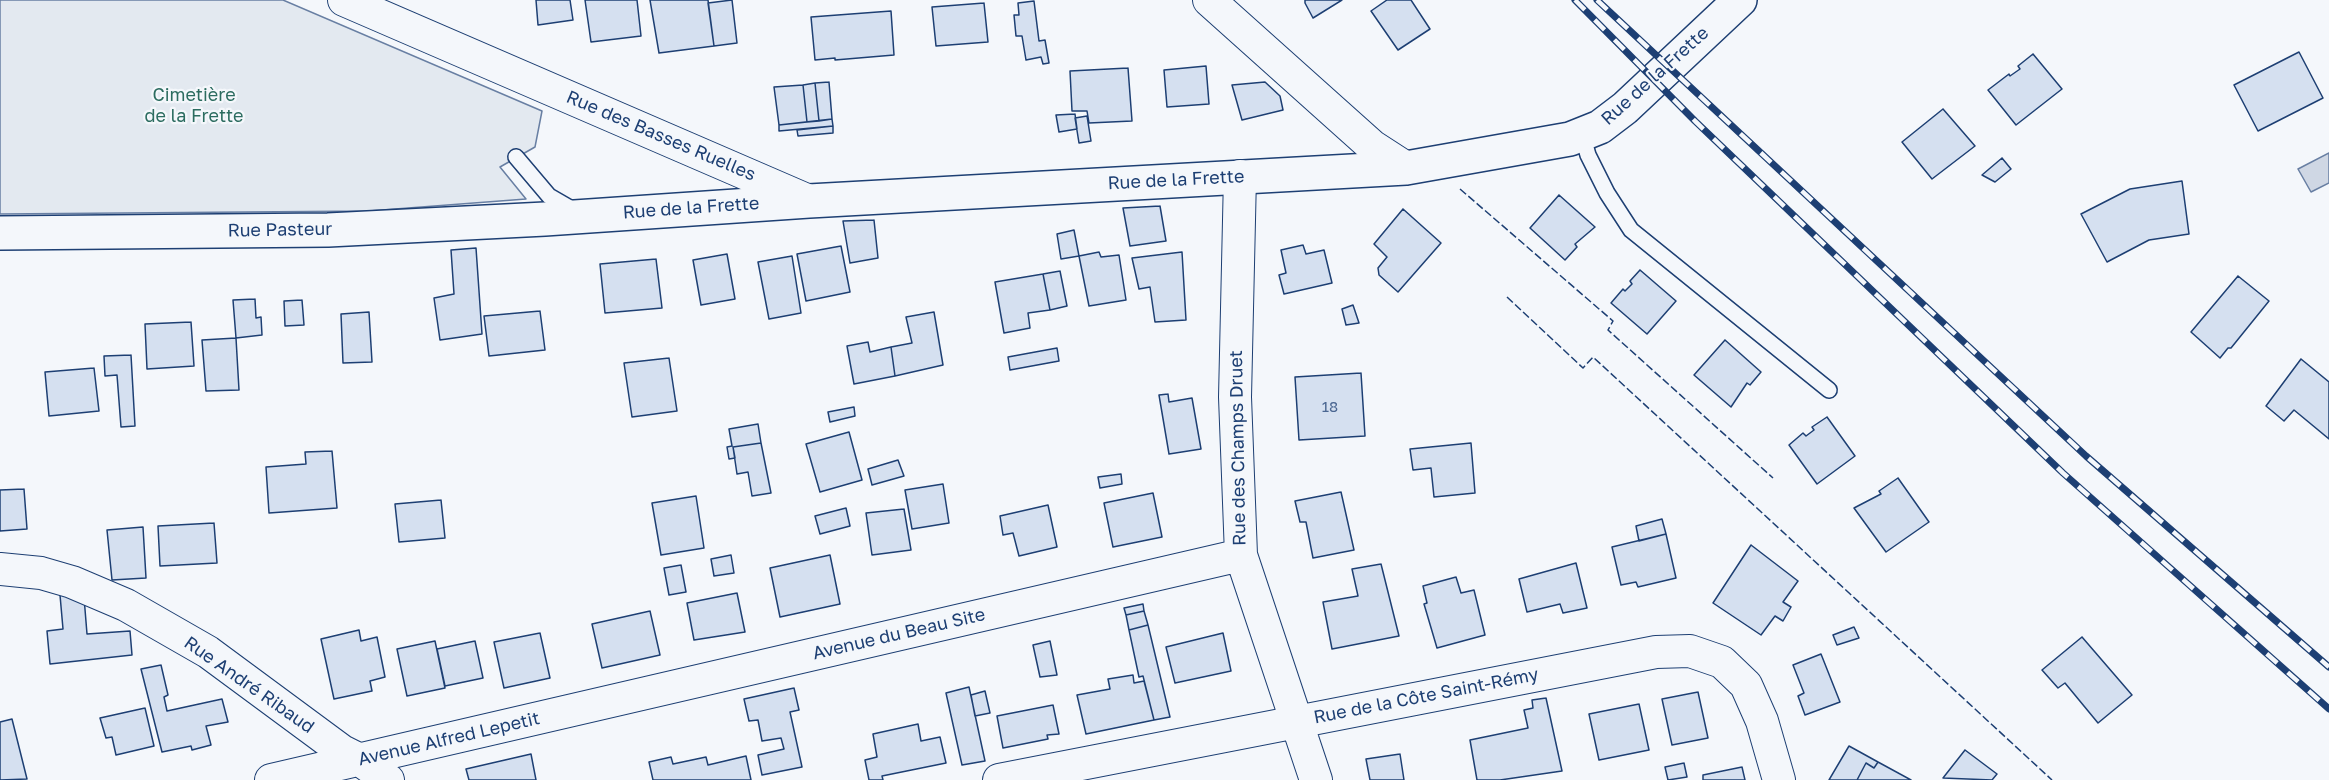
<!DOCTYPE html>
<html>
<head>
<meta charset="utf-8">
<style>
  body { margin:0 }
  canvas { display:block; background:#f4f7fb }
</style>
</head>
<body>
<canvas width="2329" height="780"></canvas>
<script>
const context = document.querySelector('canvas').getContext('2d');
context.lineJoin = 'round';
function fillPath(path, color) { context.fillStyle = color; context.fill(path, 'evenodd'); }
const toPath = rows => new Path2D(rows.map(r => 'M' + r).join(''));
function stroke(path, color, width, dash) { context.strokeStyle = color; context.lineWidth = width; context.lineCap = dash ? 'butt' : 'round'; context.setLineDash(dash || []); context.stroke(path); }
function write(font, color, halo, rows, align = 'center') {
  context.font = font + ' "Golos Text",sans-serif'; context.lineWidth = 4.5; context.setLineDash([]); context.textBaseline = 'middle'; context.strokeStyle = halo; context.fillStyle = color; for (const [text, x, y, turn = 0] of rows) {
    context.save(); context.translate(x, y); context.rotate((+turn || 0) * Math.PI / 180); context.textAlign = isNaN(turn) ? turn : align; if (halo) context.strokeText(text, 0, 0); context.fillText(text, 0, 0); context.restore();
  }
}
const green = toPath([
  [0,0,283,0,542,111,535,147,500,167,526,199,369,211,0,214,0,0]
]);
fillPath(green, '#e3e9f0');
stroke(green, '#687fa3', 1.5);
const water = toPath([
  [2329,153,2329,183,2311,192,2298,169,2329,153]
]);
fillPath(water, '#cfd7e4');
stroke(water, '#687fa3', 1.5);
const building = toPath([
  [536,0,570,0,573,20,538,25,536,0],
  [585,0,637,0,641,36,591,42,585,0],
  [650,0,708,0,714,46,659,53,650,0],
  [732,0,737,43,714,46,708,3,732,0],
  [1342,0,1313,18,1305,3,1305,0,1342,0],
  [1387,0,1411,0,1430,29,1398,50,1371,11,1387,0],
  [1034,1,1039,41,1045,40,1049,63,1043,64,1041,57,1026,60,1022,36,1016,36,1014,15,1019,15,1018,3,1034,1],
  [984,3,988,42,936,46,932,7,984,3],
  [891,11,894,55,835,60,835,58,815,60,811,17,891,11],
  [2299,52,2323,98,2258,131,2234,85,2299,52],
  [2033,54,2062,89,2016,125,1988,90,2009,74,2010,76,2020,69,2018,66,2033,54],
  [1206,66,1209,104,1167,107,1164,70,1206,66],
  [1128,68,1132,121,1089,123,1087,111,1072,111,1070,71,1128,68],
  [829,82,832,119,819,121,815,83,829,82],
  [1265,82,1280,96,1283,110,1242,120,1232,85,1265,82],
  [815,83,819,121,807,122,803,85,815,83],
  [803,85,807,122,779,125,774,87,803,85],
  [1943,109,1975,146,1932,179,1902,142,1943,109],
  [1075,114,1077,129,1059,132,1056,115,1075,114],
  [1087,116,1091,141,1079,143,1075,118,1087,116],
  [832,119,833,126,779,131,779,125,832,119],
  [833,126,833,133,798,136,797,130,833,126],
  [2002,158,2011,169,1995,182,1982,175,2002,158],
  [2182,181,2189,234,2149,240,2107,262,2081,214,2130,189,2182,181],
  [1559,195,1595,227,1575,244,1577,247,1565,260,1530,228,1559,195],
  [1160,206,1166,241,1130,246,1123,208,1160,206],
  [1403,209,1441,243,1398,292,1379,275,1378,268,1387,257,1374,244,1403,209],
  [874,220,878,258,850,263,843,221,874,220],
  [1074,230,1079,256,1061,259,1057,234,1074,230],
  [1303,245,1306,254,1324,250,1332,283,1284,294,1279,275,1286,273,1281,250,1303,245],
  [841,246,850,292,806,301,797,254,841,246],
  [476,248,482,334,440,340,434,298,454,294,451,250,476,248],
  [1099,252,1101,257,1119,255,1126,300,1089,306,1079,256,1099,252],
  [1182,252,1186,320,1155,322,1150,287,1139,289,1132,258,1182,252],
  [727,254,735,299,701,305,693,260,727,254],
  [792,256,801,313,769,319,758,262,792,256],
  [656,259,662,308,605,313,600,264,656,259],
  [1640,270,1676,301,1647,334,1611,303,1623,289,1625,291,1632,284,1630,281,1640,270],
  [1060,271,1067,306,1050,310,1043,274,1060,271],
  [1043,274,1050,310,1028,313,1030,328,1004,333,995,282,1043,274],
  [2238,276,2269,301,2231,348,2228,348,2220,358,2191,332,2238,276],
  [255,299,256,318,261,317,262,335,236,338,233,300,255,299],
  [302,300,304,325,285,326,284,301,302,300],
  [1353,305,1359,323,1346,325,1342,309,1353,305],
  [540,311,545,350,489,356,484,316,540,311],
  [369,312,372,362,343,363,341,314,369,312],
  [934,312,943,365,895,376,891,347,912,343,906,317,934,312],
  [191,322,194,366,147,369,145,324,191,322],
  [236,338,239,390,206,391,202,340,236,338],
  [1725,340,1761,372,1750,385,1747,383,1731,407,1694,375,1725,340],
  [868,342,870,352,891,347,895,376,854,384,847,346,868,342],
  [1057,348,1059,361,1010,370,1008,357,1057,348],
  [131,355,135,426,121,427,117,375,105,376,104,356,131,355],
  [669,358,677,411,632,417,624,363,669,358],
  [2301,359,2329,382,2329,439,2294,410,2284,421,2266,406,2301,359],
  [94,368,99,411,49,416,45,372,94,368],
  [1361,373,1365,436,1299,440,1295,377,1361,373],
  [1168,394,1169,402,1192,398,1201,449,1169,454,1159,395,1168,394],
  [854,407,855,416,830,422,828,412,854,407],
  [1827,417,1855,456,1817,484,1789,445,1803,433,1806,436,1814,430,1812,427,1827,417],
  [758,424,761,443,733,447,735,458,729,459,727,447,732,446,729,429,758,424],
  [849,432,862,480,820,492,806,444,849,432],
  [761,443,771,493,752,496,748,472,737,474,733,447,761,443],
  [1471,443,1475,493,1434,497,1431,468,1413,470,1410,449,1471,443],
  [332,451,337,508,269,513,266,467,306,464,305,452,332,451],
  [898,460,904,476,872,485,868,469,898,460],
  [1121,474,1122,484,1100,488,1098,477,1121,474],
  [1898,478,1929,522,1886,552,1854,508,1881,494,1879,491,1898,478],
  [943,484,949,523,912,529,905,490,943,484],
  [24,489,27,529,0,531,0,490,24,489],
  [1341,492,1354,550,1313,558,1306,522,1300,522,1295,501,1341,492],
  [1153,493,1162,537,1113,547,1104,503,1153,493],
  [696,496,704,548,661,555,652,503,696,496],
  [441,500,445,538,399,542,395,504,441,500],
  [1048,505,1057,547,1019,556,1013,533,1003,535,1000,516,1048,505],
  [846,508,850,526,820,534,815,516,846,508],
  [904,509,911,550,872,555,866,513,904,509],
  [1662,519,1666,534,1639,541,1636,526,1662,519],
  [214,523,217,563,160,566,158,526,214,523],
  [143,527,146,578,112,580,107,530,143,527],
  [1666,534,1676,578,1638,587,1636,582,1621,585,1612,547,1666,534],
  [1751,545,1798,581,1783,602,1791,607,1783,621,1775,616,1761,635,1713,603,1751,545],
  [731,555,734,573,714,576,711,559,731,555],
  [830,555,840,604,780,617,770,568,830,555],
  [1576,563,1587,608,1563,613,1560,604,1527,612,1519,579,1576,563],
  [1381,564,1399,636,1332,649,1323,602,1358,596,1352,569,1381,564],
  [681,565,686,592,669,595,664,568,681,565],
  [1456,577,1461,593,1474,590,1485,635,1437,648,1424,604,1427,603,1423,586,1456,577],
  [737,593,745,632,694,640,687,603,737,593],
  [60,595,84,597,87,634,130,631,132,655,50,664,47,631,63,629,60,595],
  [1143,604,1144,611,1126,615,1124,608,1143,604],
  [650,611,660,655,602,668,592,624,650,611],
  [1144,611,1148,625,1129,630,1126,615,1144,611],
  [1148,625,1170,717,1154,720,1143,676,1139,677,1129,630,1148,625],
  [1854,627,1859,638,1837,645,1833,635,1854,627],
  [359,630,361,641,377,637,385,677,370,681,372,691,334,699,321,639,359,630],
  [540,633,550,678,504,688,494,642,540,633],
  [1223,633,1231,671,1175,683,1166,647,1223,633],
  [2082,637,2132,695,2098,723,2065,683,2058,688,2042,670,2082,637],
  [435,641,445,688,407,696,397,649,435,641],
  [475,641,483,678,445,686,437,649,475,641],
  [1050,641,1057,675,1040,677,1033,645,1050,641],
  [1821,654,1840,702,1805,715,1798,696,1804,693,1793,665,1821,654],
  [161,665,168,695,164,697,167,711,222,699,228,722,206,726,211,745,192,750,191,746,162,752,141,669,161,665],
  [1133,675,1134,683,1144,681,1154,720,1086,734,1077,695,1110,689,1108,679,1133,675],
  [969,687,985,761,962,765,946,693,969,687],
  [794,688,799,710,790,712,802,767,762,775,758,755,784,749,781,738,762,741,758,720,749,721,744,699,794,688],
  [985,691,990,713,975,716,971,695,985,691],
  [1698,692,1708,738,1672,745,1662,699,1698,692],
  [1546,698,1562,771,1500,780,1477,780,1470,740,1528,728,1524,710,1533,708,1532,700,1546,698],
  [1639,704,1649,750,1599,760,1589,714,1639,704],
  [1053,705,1059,734,1047,735,1048,739,1003,748,997,716,1053,705],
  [145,708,154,746,116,755,112,737,106,738,100,718,145,708],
  [12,719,27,779,0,780,0,722,12,719],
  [918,724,921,741,940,737,946,763,882,776,883,780,869,780,865,760,877,757,873,734,918,724],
  [1849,746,1878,762,1874,768,1866,763,1857,780,1829,780,1849,746],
  [1965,750,1997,774,1992,780,1943,778,1965,750],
  [531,754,536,780,469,780,466,769,531,754],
  [1400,754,1404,780,1370,780,1366,759,1400,754],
  [746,756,751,780,653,780,649,762,671,757,673,764,706,757,708,765,746,756],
  [1878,762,1911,780,1857,780,1866,763,1874,768,1878,762],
  [1684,763,1687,777,1668,780,1665,767,1684,763],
  [1742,767,1745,780,1703,780,1703,775,1742,767]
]);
fillPath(building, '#d5e0f0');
stroke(building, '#1d3f73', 1.5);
const service = toPath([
  [1582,134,1588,155,1607,193,1631,230,1829,390],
  [516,157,549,196,575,211]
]);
const minor = toPath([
  [344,0,809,201],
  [1209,0,1372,146,1406,168],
  [1240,176,1235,397,1241,555,1316,780],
  [0,569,41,573,72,582,126,605,208,652,342,751,360,760,388,780],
  [271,780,1241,555],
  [999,780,1656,652,1690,651,1722,662,1746,685,1762,721,1779,780]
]);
const tertiary = toPath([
  [0,233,328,230,545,219,809,201,1406,168,1570,139,1600,127,1625,108,1740,0]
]);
stroke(service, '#1d3f73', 18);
stroke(minor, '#1d3f73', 34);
stroke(tertiary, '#1d3f73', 36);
stroke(service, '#f4f7fb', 15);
stroke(minor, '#f4f7fb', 32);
stroke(tertiary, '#f4f7fb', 33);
const rail = toPath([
  [1575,0,1695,121,2063,473,2329,709],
  [1597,0,2086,456,2329,667]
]);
stroke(rail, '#1d3f73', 7);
stroke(rail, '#f4f7fb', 4.5, [14]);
stroke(toPath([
  [1460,189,1613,321,1608,330,1773,478],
  [1507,297,1583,368,1593,357,2052,780]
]), '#1d3f73', 1.5, [8, 3]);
write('15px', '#4b6792', null, [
  ["18",1330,407]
]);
write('18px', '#1d3f73', '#f4f7fb', [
  ["Rue de la Frette",1655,76,-42],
  ["Rue des Basses Ruelles",661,136,23],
  ["Rue de la Frette",1176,180,-3],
  ["Rue de la Frette",691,208,-4],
  ["Rue Pasteur",280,230,-1],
  ["Rue des Champs Druet",1238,448,-91],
  ["Avenue du Beau Site",899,634,-13],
  ["Rue André Ribaud",249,685,35],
  ["Rue de la Côte Saint-Rémy",1426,696,-11],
  ["Avenue Alfred Lepetit",449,739,-13]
]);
write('18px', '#2c6c60', '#f4f7fb', [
  ["Cimetière",194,95],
  ["de la Frette",194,116]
]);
</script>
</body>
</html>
